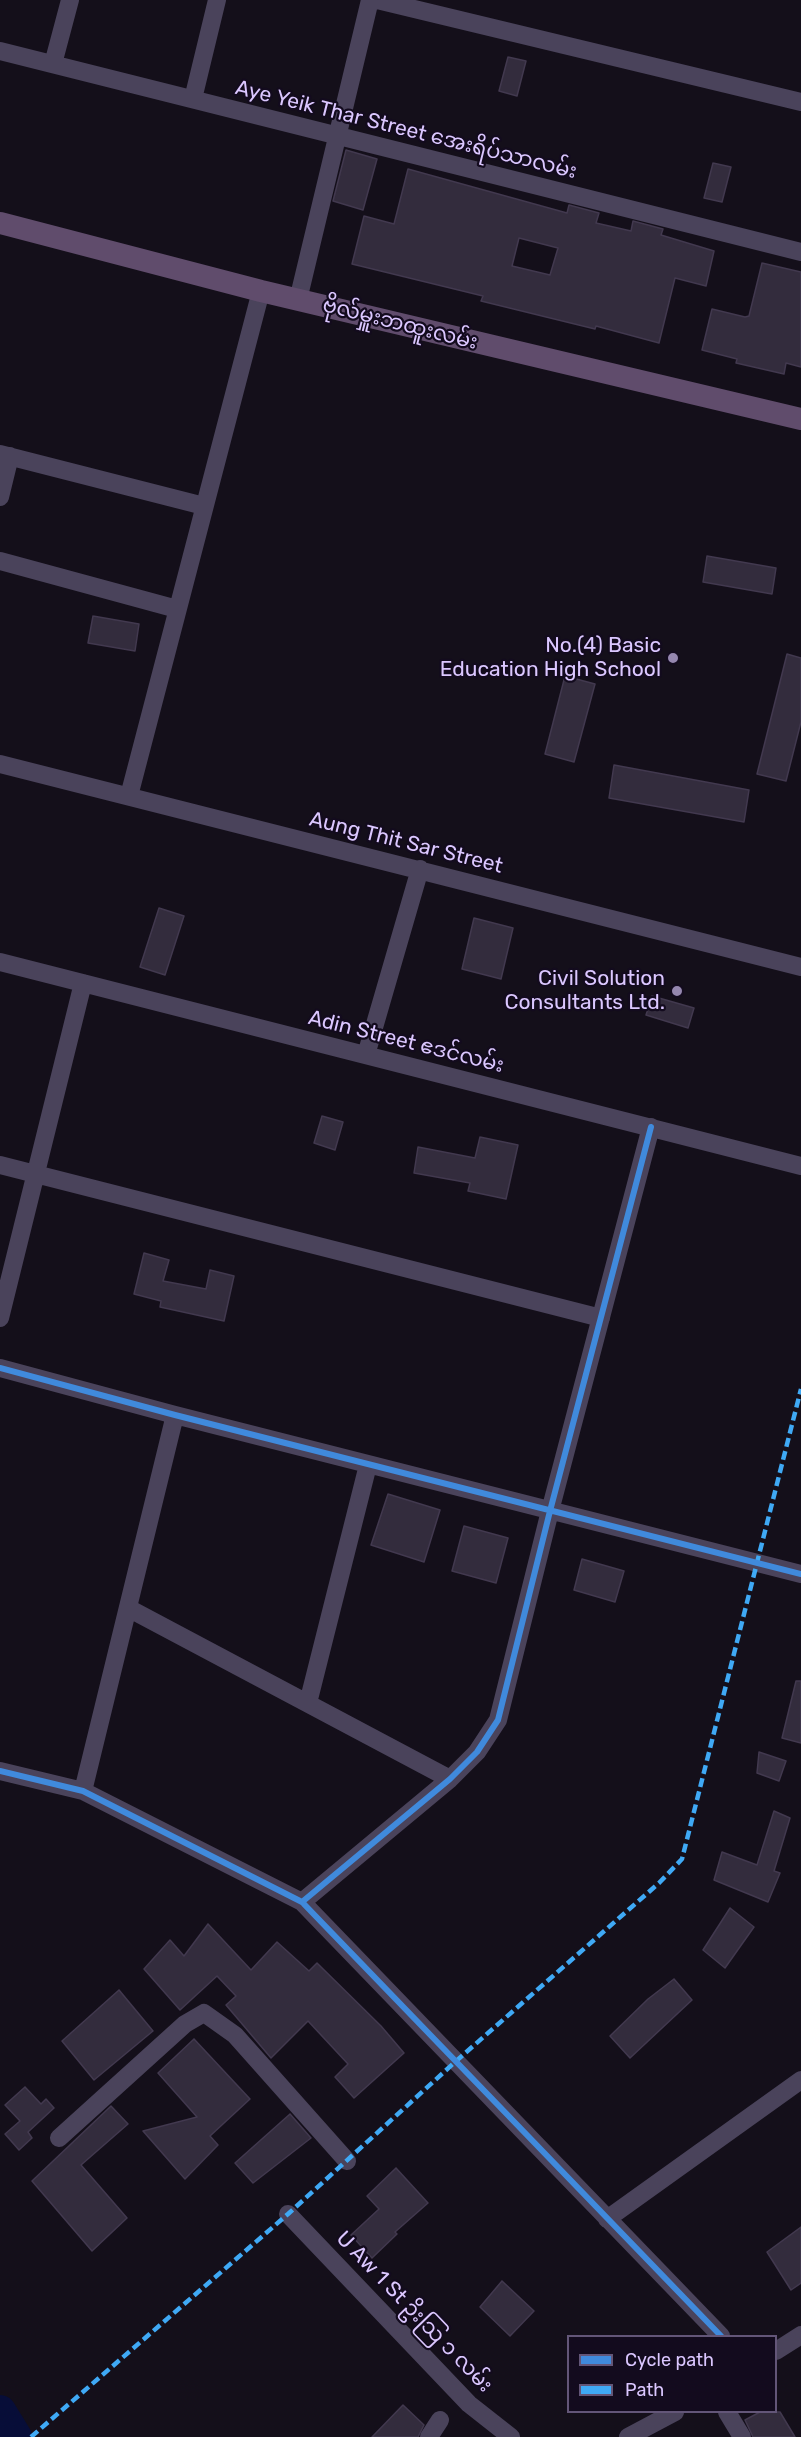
<!DOCTYPE html>
<html>
<head>
<meta charset="utf-8">
<style>
  body { margin:0 }
  #map { position:relative; width:801px; height:2437px; overflow:hidden; background:#140f1a; font-family:Rubik,sans-serif }
  canvas { display:block }
  .legend { position:absolute; left:567px; top:2335px; width:210px; height:78px; box-sizing:border-box; background:#130b1e; border:2px solid #635678; margin:0; padding:8px 10px; list-style:none; font-size:18px; color:#dbc7ff }
  .legend li { display:flex; align-items:center; gap:12px; height:30px }
  .legend b { width:30px; border:2px solid #635678 }
</style>
</head>
<body>
<div id="map">
<canvas width="801" height="2437"></canvas>
<ul class="legend">
<li><b style="height:8px;background:#408adc"></b>Cycle path</li>
<li><b style="height:8px;background:#3fa9f5"></b>Path</li>
</ul>
</div>
<script>
const context = document.querySelector('canvas').getContext('2d');
context.lineJoin = 'round';
const toPath = rows => new Path2D(rows.map(r => 'M' + r).join(''));
function stroke(path, color, width, dash) { context.strokeStyle = color; context.lineWidth = width; context.lineCap = dash ? 'butt' : 'round'; context.setLineDash(dash || []); context.stroke(path); }
function fillPath(path, color) { context.fillStyle = color; context.fill(path, 'evenodd'); }
function write(font, color, halo, rows, align = 'center') {
  context.font = font + ' Rubik,"Noto Sans Myanmar",sans-serif'; context.lineWidth = 4.5; context.setLineDash([]); context.textBaseline = 'middle'; context.strokeStyle = halo; context.fillStyle = color; for (const [text, x, y, turn = 0] of rows) {
    context.save(); context.translate(x, y); context.rotate((+turn || 0) * Math.PI / 180); context.textAlign = isNaN(turn) ? turn : align; if (halo) context.strokeText(text, 0, 0); context.fillText(text, 0, 0); context.restore();
  }
}
stroke(toPath([
  [0,2411,16,2437]
]), '#070d38', 32);
const building = toPath([
  [508,57,526,61,517,96,499,91,508,57],
  [346,150,377,159,363,210,333,201,346,150],
  [713,163,731,167,722,202,704,198,713,163],
  [408,169,567,213,569,205,599,213,596,223,631,231,633,221,663,229,661,235,714,251,706,286,675,278,659,343,596,326,595,329,481,301,483,296,352,264,364,216,394,224,408,169],
  [519,238,558,248,550,275,512,266,519,238],
  [762,263,801,272,801,367,786,363,784,374,736,363,737,359,702,350,712,309,745,317,749,316,762,263],
  [707,556,776,568,772,594,703,582,707,556],
  [93,616,139,624,135,651,88,643,93,616],
  [787,654,801,658,801,722,786,781,757,774,787,654],
  [565,676,595,684,574,762,545,754,565,676],
  [614,765,749,790,744,822,609,798,614,765],
  [159,908,184,916,165,975,140,967,159,908],
  [474,918,513,928,501,979,462,969,474,918],
  [652,996,694,1008,688,1028,646,1015,652,996],
  [322,1116,343,1122,335,1150,314,1143,322,1116],
  [480,1137,518,1145,506,1199,468,1191,470,1183,414,1173,418,1147,475,1158,480,1137],
  [144,1253,169,1260,163,1281,206,1289,210,1270,234,1276,224,1321,160,1307,161,1301,134,1294,144,1253],
  [388,1494,440,1510,424,1562,371,1545,388,1494],
  [464,1526,508,1538,496,1583,452,1571,464,1526],
  [582,1559,624,1571,615,1602,574,1590,582,1559],
  [796,1681,801,1681,801,1743,782,1738,796,1681],
  [759,1752,786,1761,779,1781,757,1773,759,1752],
  [774,1811,790,1818,774,1871,780,1873,768,1902,714,1880,722,1852,757,1865,774,1811],
  [730,1908,754,1927,725,1968,703,1950,730,1908],
  [208,1924,251,1970,277,1942,309,1971,317,1963,381,2026,404,2053,354,2098,335,2077,348,2064,308,2021,271,2058,226,2005,236,1996,217,1976,180,2010,144,1969,170,1940,184,1956,208,1924],
  [674,1979,692,2000,630,2058,610,2036,648,1999,674,1979],
  [119,1990,153,2031,94,2080,62,2041,119,1990],
  [194,2039,250,2099,210,2136,218,2145,185,2179,143,2131,197,2117,158,2073,194,2039],
  [25,2087,41,2104,46,2099,54,2108,28,2132,32,2138,19,2150,5,2134,20,2121,5,2105,25,2087],
  [111,2106,128,2124,81,2165,127,2218,92,2251,32,2181,111,2106],
  [290,2114,311,2138,253,2183,235,2163,290,2114],
  [396,2168,428,2203,395,2232,397,2234,372,2258,351,2235,379,2209,367,2196,396,2168],
  [801,2227,801,2283,791,2290,767,2252,801,2227],
  [502,2281,534,2311,510,2336,480,2307,502,2281],
  [403,2405,424,2425,418,2437,372,2437,403,2405],
  [760,2412,780,2412,795,2437,753,2437,745,2420,760,2412]
]);
fillPath(building, '#332c3d');
stroke(building, '#42394f', 1.5);
stroke(toPath([
  [377,0,801,102],
  [0,51,801,252],
  [53,64,70,0],
  [193,99,217,0],
  [298,300,370,0],
  [0,454,204,506],
  [0,497,10,456],
  [0,561,177,609],
  [0,764,801,967],
  [129,796,261,291],
  [0,962,801,1166],
  [366,1055,420,869],
  [0,1165,601,1318],
  [0,1318,83,983],
  [0,1368,175,1415,801,1574],
  [128,1608,450,1779],
  [308,1703,368,1465],
  [0,1771,83,1791,302,1902,721,2336],
  [83,1791,175,1415],
  [302,1902,450,1779,477,1752,498,1720,550,1511,651,1127],
  [59,2138,185,2024,204,2013,235,2035,347,2161],
  [288,2214,469,2404,511,2437],
  [607,2219,801,2080],
  [776,2351,801,2335],
  [727,2412,742,2437],
  [429,2437,440,2420],
  [628,2437,675,2412]
]), '#4a435b', 18);
stroke(toPath([
  [0,223,261,291,801,419]
]), '#604c6c', 22);
stroke(toPath([
  [31,2437,288,2214,455,2062,659,1883,682,1859,801,1389]
]), '#3fa9f5', 4.5, [9, 4.5]);
stroke(toPath([
  [0,1368,175,1415,801,1574],
  [0,1771,83,1791,302,1902,721,2336],
  [302,1902,450,1779,477,1752,498,1720,550,1511,651,1127]
]), '#408adc', 6);
for (const [x, y, r, color] of [
  [673,658,6,"#9587af"],
  [677,991,6,"#9587af"]
]) { const dot = new Path2D(); dot.arc(x, y, r, 0, 2 * Math.PI); context.fillStyle = color; context.fill(dot); stroke(dot, '#130b1e', 2); }
write('21px', '#dbc7ff', '#130b1e', [
  ["Aye Yeik Thar Street အေးရိပ်သာလမ်း",406,130,14],
  ["ဗိုလ်မှူးဘထူးလမ်း",400,324,14],
  ["Aung Thit Sar Street",406,843,14],
  ["Adin Street ဧဒင်လမ်း",406,1042,14],
  ["U Aw 1 St ဥိးသြ ၁ လမ်း",414,2312,46]
]);
write('21px', '#dbc7ff', '#130b1e', [
  ["No.(4) Basic",661,646],
  ["Education High School",661,670],
  ["Civil Solution",665,979],
  ["Consultants Ltd.",665,1003]
], 'right');
</script>
</body>
</html>
